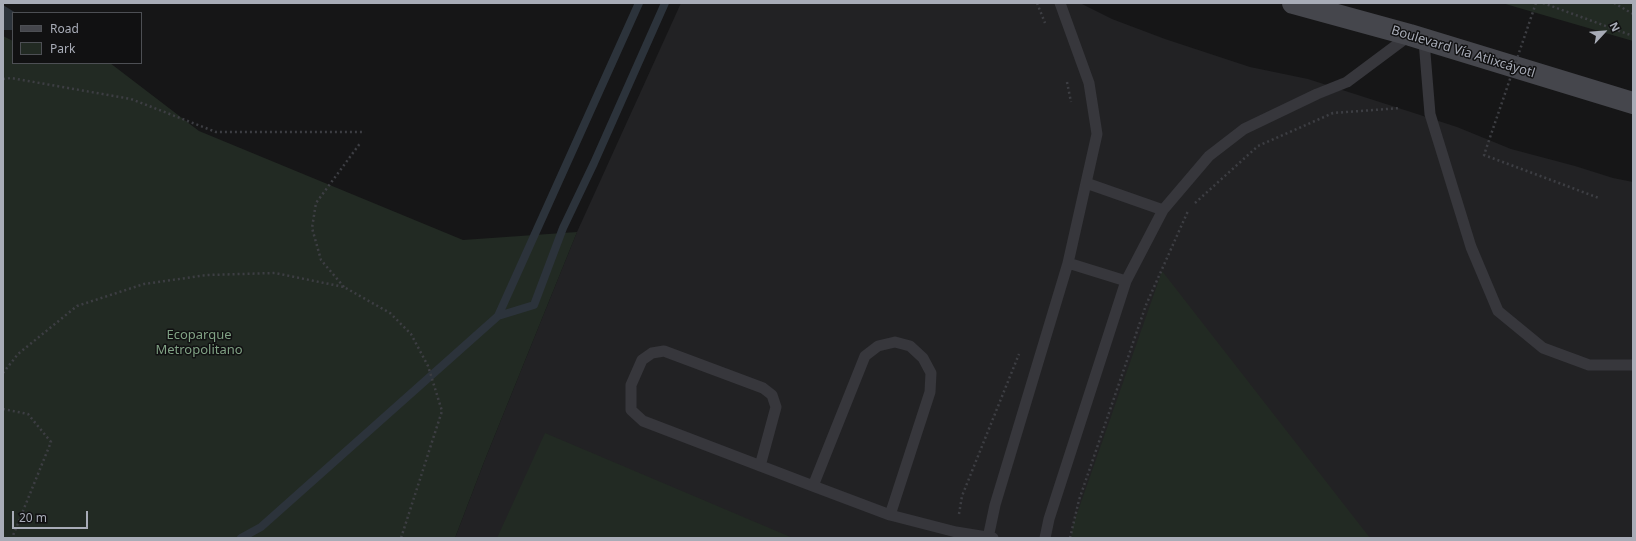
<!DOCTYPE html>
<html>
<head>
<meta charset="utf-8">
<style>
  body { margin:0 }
  #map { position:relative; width:1636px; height:541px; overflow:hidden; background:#161617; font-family:"Noto Sans",sans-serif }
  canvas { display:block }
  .frame { position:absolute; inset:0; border:4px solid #a8acb7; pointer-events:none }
  .legend { position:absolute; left:12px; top:12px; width:130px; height:52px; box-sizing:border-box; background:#111112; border:1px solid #4d4f54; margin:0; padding:5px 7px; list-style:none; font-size:12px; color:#a8acb7 }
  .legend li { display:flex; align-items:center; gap:8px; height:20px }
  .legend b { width:20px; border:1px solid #4d4f54 }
  .north { position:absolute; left:1584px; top:12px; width:40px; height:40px; -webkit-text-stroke:3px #111112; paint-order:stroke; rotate:64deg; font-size:11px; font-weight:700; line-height:16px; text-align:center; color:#a8acb7 }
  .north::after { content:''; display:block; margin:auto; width:14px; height:18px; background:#a8acb7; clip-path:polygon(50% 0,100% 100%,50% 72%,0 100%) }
  .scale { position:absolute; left:12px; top:511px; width:76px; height:18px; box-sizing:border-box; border:2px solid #a8acb7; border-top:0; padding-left:5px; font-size:12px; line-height:14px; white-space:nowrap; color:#a8acb7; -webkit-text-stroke:3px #111112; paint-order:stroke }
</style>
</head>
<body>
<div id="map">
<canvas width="1636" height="541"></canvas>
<div class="frame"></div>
<ul class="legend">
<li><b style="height:5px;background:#45464c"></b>Road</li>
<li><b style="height:11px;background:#222a23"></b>Park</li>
</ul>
<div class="north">N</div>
<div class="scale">20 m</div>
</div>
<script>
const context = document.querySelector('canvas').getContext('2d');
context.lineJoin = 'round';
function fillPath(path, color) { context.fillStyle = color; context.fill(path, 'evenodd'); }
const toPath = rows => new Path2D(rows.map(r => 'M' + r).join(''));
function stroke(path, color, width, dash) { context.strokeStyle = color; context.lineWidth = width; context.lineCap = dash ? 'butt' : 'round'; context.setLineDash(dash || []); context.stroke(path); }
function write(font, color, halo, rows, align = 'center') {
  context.font = font + ' "Noto Sans",sans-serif'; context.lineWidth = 3; context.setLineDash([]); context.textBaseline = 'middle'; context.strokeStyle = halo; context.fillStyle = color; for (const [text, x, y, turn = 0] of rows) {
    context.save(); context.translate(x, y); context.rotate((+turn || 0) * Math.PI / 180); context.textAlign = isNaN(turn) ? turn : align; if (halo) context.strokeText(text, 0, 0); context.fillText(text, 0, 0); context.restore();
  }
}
fillPath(toPath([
  [681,3,1080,3,1112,19,1165,39,1250,67,1308,79,1414,113,1457,127,1511,149,1575,166,1613,178,1633,182,1633,538,455,538,484,462,577,232]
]), '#222224');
fillPath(toPath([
  [1502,3,1633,3,1633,41],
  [3,36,13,41,13,63,110,63,199,131,463,240,577,232,484,462,455,538,3,538],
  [1162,271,1370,538,1071,538,1073,525],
  [545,433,793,538,497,538]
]), '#222a23');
fillPath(toPath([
  [3,5,16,13,13,13,13,30,3,30]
]), '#2c333b');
stroke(toPath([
  [498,316,534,305,563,228,594,163,665,3],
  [241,538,261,527,498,316,639,3]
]), '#2c333b', 8);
stroke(toPath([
  [1037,3,1045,23],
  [1543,3,1633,36],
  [1614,3,1633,14],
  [3,79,11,78,131,99,216,132,365,132],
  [1067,82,1071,102],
  [1195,203,1258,146,1333,113,1400,108],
  [344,287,321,260,312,228,316,203,361,142],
  [3,373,18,354,77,306,144,284,207,275,275,273,344,287,390,313,411,334,428,366,442,411,401,538],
  [3,409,28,414,51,442,12,538],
  [959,514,962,496,1019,354],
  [1070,538,1079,500,1146,305,1188,211]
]), '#3d3e43', 2.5, [2, 3]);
stroke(toPath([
  [1424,41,1430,114,1471,247,1498,311,1543,348,1589,365,1633,365],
  [1086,183,1163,210],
  [1068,263,1126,281],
  [760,466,776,407,772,395,763,388,664,351,652,353,642,360,631,385,631,410,643,421,813,486,890,515,956,532,993,538],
  [813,486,865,356,878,346,895,342,910,346,923,358,931,373,930,392,890,515],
  [988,538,995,505,1068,263,1097,134,1089,83,1060,3],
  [1045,538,1049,519,1126,281,1163,210,1209,156,1244,129,1317,94,1347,82,1410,35]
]), '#37373c', 11);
stroke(toPath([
  [1293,3,1410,35,1633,103]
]), '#45464c', 22);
stroke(toPath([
  [1536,3,1484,155,1599,198]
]), '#3d3e43', 2.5, [2, 3]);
write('13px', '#a8acb7', '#111112', [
  ["Boulevard Vía Atlixcáyotl",1463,52,17]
]);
write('13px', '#80a184', '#111112', [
  ["Ecoparque",199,335],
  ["Metropolitano",199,350]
]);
</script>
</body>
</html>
